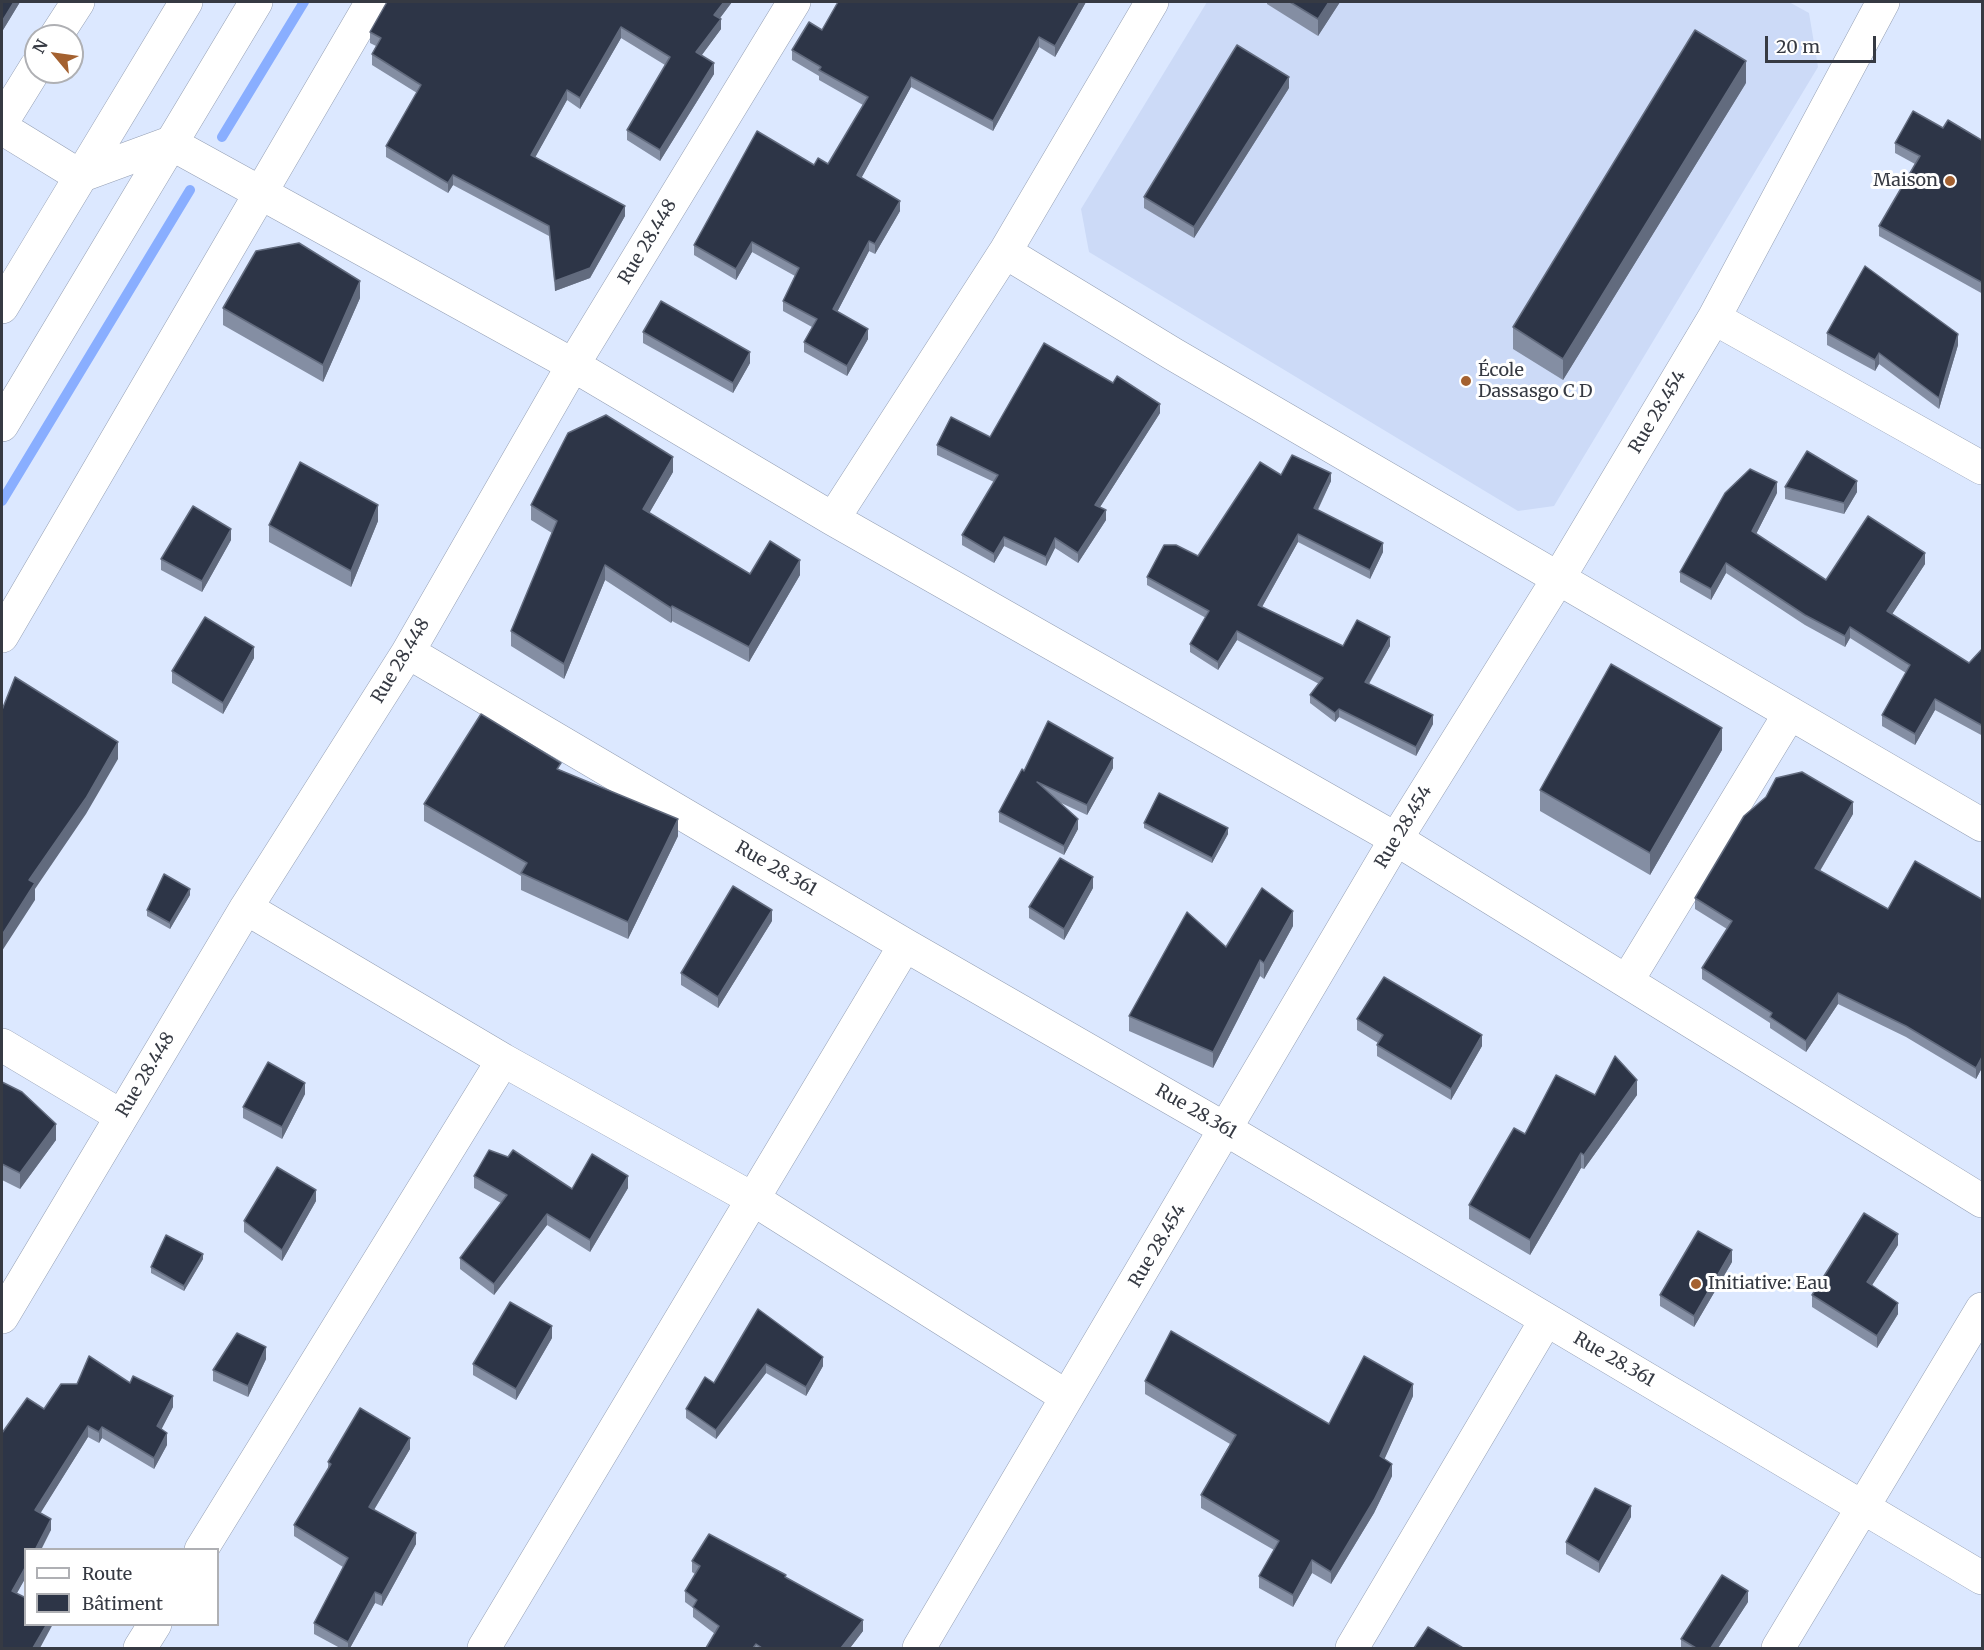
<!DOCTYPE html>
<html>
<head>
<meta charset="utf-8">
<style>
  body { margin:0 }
  #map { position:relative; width:1984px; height:1650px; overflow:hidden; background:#dce8ff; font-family:Merriweather,serif }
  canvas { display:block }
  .frame { position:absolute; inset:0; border:3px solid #363a43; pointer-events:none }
  .legend { position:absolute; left:24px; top:1548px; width:195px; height:78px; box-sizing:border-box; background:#fff; border:2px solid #afb0b4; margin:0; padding:8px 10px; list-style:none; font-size:18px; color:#363a43 }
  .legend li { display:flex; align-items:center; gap:12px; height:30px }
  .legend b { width:30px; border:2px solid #afb0b4 }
  .north { position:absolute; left:24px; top:24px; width:60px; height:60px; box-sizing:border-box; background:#fff; border:2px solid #afb0b4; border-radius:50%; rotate:299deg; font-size:16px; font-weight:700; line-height:24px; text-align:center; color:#363a43 }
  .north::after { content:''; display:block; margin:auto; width:21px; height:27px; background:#a46130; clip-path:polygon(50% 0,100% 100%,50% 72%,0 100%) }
  .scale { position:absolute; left:1765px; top:36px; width:111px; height:27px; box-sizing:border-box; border:3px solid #363a43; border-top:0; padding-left:8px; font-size:18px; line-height:21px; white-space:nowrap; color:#363a43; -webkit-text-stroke:4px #fff; paint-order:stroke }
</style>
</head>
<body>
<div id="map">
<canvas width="1984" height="1650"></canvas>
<div class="frame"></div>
<ul class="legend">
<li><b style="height:8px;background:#fff"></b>Route</li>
<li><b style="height:16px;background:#2d3547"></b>Bâtiment</li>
</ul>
<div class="north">N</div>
<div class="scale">20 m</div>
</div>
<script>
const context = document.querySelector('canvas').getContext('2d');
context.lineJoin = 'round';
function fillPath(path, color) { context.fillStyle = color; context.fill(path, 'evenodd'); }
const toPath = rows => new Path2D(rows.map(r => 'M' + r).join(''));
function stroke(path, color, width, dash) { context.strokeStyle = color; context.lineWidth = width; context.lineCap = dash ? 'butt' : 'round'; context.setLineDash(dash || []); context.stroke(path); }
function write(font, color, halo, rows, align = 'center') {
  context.font = font + ' Merriweather,serif'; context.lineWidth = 6; context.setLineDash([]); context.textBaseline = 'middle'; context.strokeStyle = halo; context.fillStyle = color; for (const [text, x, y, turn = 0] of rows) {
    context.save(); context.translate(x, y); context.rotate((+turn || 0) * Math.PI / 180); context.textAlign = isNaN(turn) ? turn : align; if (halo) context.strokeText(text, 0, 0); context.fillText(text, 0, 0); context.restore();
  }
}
fillPath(toPath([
  [1207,2,1789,2,1809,13,1818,67,1554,506,1518,511,1089,252,1081,209]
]), '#ccdaf7');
stroke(toPath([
  [222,137,304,2],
  [2,501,190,190]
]), '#89aeff', 10);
const minor = toPath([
  [56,36,78,2],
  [2,122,36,67],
  [2,128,80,176,170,143,573,365,833,519,1396,839,1982,1201],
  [1005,252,1152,2],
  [1714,318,1982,468],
  [833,519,1005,252,1173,354,1982,825],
  [2,636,372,2],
  [408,652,905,945,1227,1130,1982,1578],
  [246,908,503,1060,753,1199,1067,1397],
  [1627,981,1790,713],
  [2,1045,121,1116],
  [2,1317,246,908,408,652,573,365,794,2],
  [201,1550,503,1060],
  [140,1648,155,1624],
  [484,1648,905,945],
  [919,1648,1396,839,1558,579,1714,318,1883,2],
  [1352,1648,1546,1320],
  [1778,1648,1982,1309]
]);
const major = toPath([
  [2,307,186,2],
  [2,425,256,2]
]);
stroke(minor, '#949fb4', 34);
stroke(major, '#949fb4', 34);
stroke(minor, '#fff', 33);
stroke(major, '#fff', 33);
fillPath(toPath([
  [2,2,20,2,3,30,2,29],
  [387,2,732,2,720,18,721,29,701,56,714,74,660,161,627,140,627,130,665,65,621,38,580,109,567,100,535,157,625,216,590,278,555,291,549,236,453,185,448,193,386,157,386,146,417,93,372,65,372,54,376,46,370,43,370,32],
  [838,2,1086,2,1055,57,1039,47,993,131,911,87,861,178,900,211,875,254,869,251,837,312,868,339,847,376,804,352,804,342,812,327,783,311,783,301,795,276,752,252,736,280,694,255,694,245,814,165,828,164,863,105,819,80,819,76,792,60,792,50,822,30],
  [1267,2,1340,2,1318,36,1267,4],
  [1746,83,1563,380,1513,349,1513,327],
  [1289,88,1194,238,1144,208,1144,197],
  [1943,128,1983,141,1983,294,1879,236,1879,226,1915,164,1895,153,1895,143],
  [360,298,323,382,223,325,223,308],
  [643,332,750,363,733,393,643,343],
  [1827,333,1958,345,1939,409,1879,364,1875,371,1827,345],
  [1160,413,1100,507,1106,520,1078,563,1055,548,1046,566,1004,546,994,563,962,545,962,535,994,482,937,455,937,445,990,437],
  [673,472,649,513,750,574,800,575,749,662,672,621,671,623,605,580,564,679,511,646,511,631,552,533,531,520,531,505],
  [1281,475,1331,481,1318,510,1383,552,1370,579,1298,542,1262,607,1343,646,1390,646,1369,684,1433,724,1416,756,1339,717,1335,722,1310,703,1310,695,1319,684,1237,640,1218,670,1190,652,1190,644,1206,618,1147,585,1147,577,1198,556],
  [1785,487,1857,492,1844,514,1785,499],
  [1777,493,1756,534,1826,580,1925,564,1892,614,1969,663,1983,648,1983,736,1935,710,1915,745,1882,726,1882,715,1906,673,1850,638,1845,647,1805,625,1726,573,1711,600,1680,582,1680,572],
  [378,521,351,587,269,542,269,525],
  [231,540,202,592,161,570,161,559],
  [254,658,223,714,172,683,172,671],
  [1722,750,1650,875,1540,811,1540,790],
  [1113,768,1087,815,1059,802,1078,829,1064,855,999,822,999,812,1024,771],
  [561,770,678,836,628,939,521,890,521,876,424,821,424,804],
  [1853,814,1820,871,1888,909,1983,900,1983,1066,1976,1079,1906,1037,1838,1004,1806,1052,1770,1028,1770,1023,1702,979,1702,968,1727,929,1695,909,1695,898],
  [1144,823,1228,834,1212,863,1144,828],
  [1093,888,1064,940,1029,918,1029,907],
  [190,895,170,929,147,916,147,910],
  [772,921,718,1008,681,985,681,973],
  [1293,926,1264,979,1260,976,1213,1068,1129,1031,1129,1016,1226,947],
  [1357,1019,1482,1046,1451,1100,1377,1056,1377,1045,1378,1043,1357,1030],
  [2,1082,56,1140,20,1189,2,1180],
  [305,1094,282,1139,243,1118,243,1107],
  [1595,1095,1637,1095,1584,1169,1581,1168,1530,1255,1469,1219,1469,1205],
  [474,1176,572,1189,628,1188,590,1252,547,1225,494,1295,460,1269,460,1258,501,1203,474,1188],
  [316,1201,282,1261,244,1232,244,1221],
  [1898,1245,1872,1285,1898,1314,1877,1348,1812,1307,1812,1295],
  [203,1259,184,1291,151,1273,151,1267],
  [1732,1262,1694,1327,1660,1306,1660,1295],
  [758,1309,823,1366,806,1396,766,1373,716,1439,686,1418,686,1409,714,1383],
  [552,1338,516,1400,473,1375,473,1364],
  [266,1359,248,1397,213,1381,213,1370],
  [1145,1381,1329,1424,1413,1396,1384,1459,1392,1476,1374,1513,1331,1584,1312,1573,1293,1607,1259,1588,1259,1576,1274,1550,1201,1508,1201,1495,1230,1444,1145,1394],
  [130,1383,173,1407,161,1429,167,1445,154,1469,102,1438,99,1443,88,1437,40,1513,51,1530,26,1550,26,1577,16,1594,2,1648,44,1409],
  [410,1449,374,1510,416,1544,382,1606,375,1603,350,1648,340,1648,314,1634,314,1623,343,1567,294,1536,294,1525,328,1470,328,1462],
  [1631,1517,1599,1573,1566,1554,1566,1542],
  [692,1561,786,1577,863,1631,850,1648,706,1648,715,1634,693,1617,693,1608,685,1602,685,1591,695,1574,692,1572],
  [1748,1602,1718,1648,1681,1648,1681,1639]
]), '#848ea3');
fillPath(toPath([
  [14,2,20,2,3,30,3,20],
  [724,2,732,2,714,26,714,15],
  [1080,2,1086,2,1055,57,1055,46],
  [1329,2,1340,2,1318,36,1318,19],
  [721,19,721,29,696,63,696,52],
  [621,27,621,38,580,109,580,98],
  [1039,37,1039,47,993,131,993,121],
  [1746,61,1746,83,1563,380,1563,359],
  [714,63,714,74,660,161,660,150],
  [911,77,911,87,857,186,857,175],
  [1289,77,1289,88,1194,238,1194,227],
  [567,90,567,100,531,165,531,155],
  [453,175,453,185,448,193,448,183],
  [900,201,900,211,875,254,875,244],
  [625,206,625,216,590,278,555,291,555,281],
  [869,241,869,251,833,320,833,309],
  [752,242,752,252,736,280,736,269],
  [360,281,360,298,323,382,323,365],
  [868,329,868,339,847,376,847,366],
  [1958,334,1958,345,1939,409,1939,398],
  [750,352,750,363,733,393,733,383],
  [1879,353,1879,364,1875,371,1875,360],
  [1160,404,1160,413,1095,515,1095,505],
  [673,457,673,472,643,524,643,509],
  [1331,473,1331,481,1314,517,1314,508],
  [1857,481,1857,492,1844,514,1844,503],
  [1777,482,1777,493,1752,542,1752,531],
  [378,505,378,521,351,587,351,571],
  [1106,510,1106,520,1078,563,1078,553],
  [231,529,231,540,202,592,202,581],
  [1298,534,1298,542,1258,614,1258,605],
  [1004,537,1004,546,994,563,994,554],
  [1055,538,1055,548,1046,566,1046,557],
  [1383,543,1383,552,1370,579,1370,570],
  [1925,553,1925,564,1887,622,1887,611],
  [800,560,800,575,749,662,749,647],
  [1726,563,1726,573,1711,600,1711,589],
  [605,565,605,580,564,679,564,664],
  [672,606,672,621,671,623,671,608],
  [1850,627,1850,638,1845,647,1845,636],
  [1237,631,1237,640,1218,670,1218,662],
  [1390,637,1390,646,1365,690,1365,682],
  [254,647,254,658,223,714,223,703],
  [1935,699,1935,710,1915,745,1915,734],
  [1339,709,1339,717,1335,722,1335,713],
  [1433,715,1433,724,1416,756,1416,747],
  [1722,728,1722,750,1650,875,1650,853],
  [118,742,118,759,86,814,35,889,35,900,2,951,2,935,29,880],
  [1113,758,1113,768,1087,815,1087,805],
  [1853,802,1853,814,1815,879,1815,868],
  [678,819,678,836,628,939,628,922],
  [1078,819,1078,829,1064,855,1064,846],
  [1228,828,1228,834,1212,863,1212,858],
  [1093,877,1093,888,1064,940,1064,929],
  [190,889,190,895,170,929,170,923],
  [772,910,772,921,718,1008,718,997],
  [1293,911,1293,926,1264,979,1264,963],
  [1260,960,1260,976,1213,1068,1213,1052],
  [1838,993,1838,1004,1806,1052,1806,1041],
  [1482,1035,1482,1046,1451,1100,1451,1089],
  [1983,1055,1983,1066,1976,1079,1976,1068],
  [1637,1080,1637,1095,1584,1169,1584,1155],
  [305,1083,305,1094,282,1139,282,1127],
  [56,1124,56,1140,20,1189,20,1173],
  [1581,1153,1581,1168,1530,1255,1530,1240],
  [628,1176,628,1188,590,1252,590,1240],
  [316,1190,316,1201,282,1261,282,1250],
  [547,1214,547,1225,494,1295,494,1284],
  [1898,1234,1898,1245,1867,1293,1867,1282],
  [1732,1250,1732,1262,1694,1327,1694,1316],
  [203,1254,203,1259,184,1291,184,1286],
  [1898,1303,1898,1314,1877,1348,1877,1336],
  [552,1326,552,1338,516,1400,516,1389],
  [266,1347,266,1359,248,1397,248,1386],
  [823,1357,823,1366,806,1396,806,1387],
  [766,1364,766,1373,716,1439,716,1430],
  [1413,1384,1413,1396,1380,1469,1380,1456],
  [173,1396,173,1407,157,1438,157,1426],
  [88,1426,88,1437,35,1522,35,1510],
  [102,1427,102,1438,99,1443,99,1432],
  [167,1433,167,1445,154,1469,154,1458],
  [410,1438,410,1449,369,1518,369,1507],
  [1392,1464,1392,1476,1374,1513,1331,1584,1331,1572],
  [1631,1506,1631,1517,1599,1573,1599,1562],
  [51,1519,51,1530,41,1550,35,1550],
  [416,1533,416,1544,382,1606,382,1595],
  [1312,1560,1312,1573,1293,1607,1293,1595],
  [26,1566,26,1577,12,1602,12,1591],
  [1748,1591,1748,1602,1718,1648,1711,1648],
  [375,1592,375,1603,350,1648,348,1648,348,1642],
  [863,1620,863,1631,850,1648,841,1648],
  [47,1624,53,1624,40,1648,33,1648]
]), '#626b7e');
const building = toPath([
  [2,2,14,2,3,20,2,19,2,2],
  [387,2,724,2,714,15,721,19,696,52,714,63,660,150,627,130,670,57,621,27,580,98,567,90,531,155,625,206,590,268,555,281,549,226,453,175,448,183,386,146,421,85,372,54,381,38,370,32,387,2],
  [838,2,1080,2,1055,46,1039,37,993,121,911,77,857,175,900,201,875,244,869,241,833,309,868,329,847,366,804,342,817,319,783,301,799,268,752,242,736,269,694,245,757,131,814,165,818,158,828,164,868,97,819,70,821,67,792,50,809,22,822,30,838,2],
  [1290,2,1329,2,1318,19,1290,2],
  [1695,30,1746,61,1563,359,1513,327,1695,30],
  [1237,45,1289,77,1194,227,1144,197,1237,45],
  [1913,111,1943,128,1948,120,1983,141,1983,283,1879,226,1920,156,1895,143,1913,111],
  [299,243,360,281,323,365,223,308,256,251,299,243],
  [1865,266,1958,334,1939,398,1879,353,1875,360,1827,333,1865,266],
  [661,301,750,352,733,383,643,332,661,301],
  [1044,343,1113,383,1117,376,1160,404,1095,505,1106,510,1078,553,1055,538,1046,557,1004,537,994,554,962,535,998,475,937,445,951,417,990,437,1044,343],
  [606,415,673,457,643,509,750,574,770,541,800,560,749,647,672,606,671,608,605,565,564,664,511,631,557,521,531,505,568,433,606,415],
  [1807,451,1857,481,1844,503,1785,487,1807,451],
  [1292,455,1331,473,1314,508,1383,543,1370,570,1298,534,1258,605,1343,646,1357,620,1390,637,1365,682,1433,715,1416,747,1339,709,1335,713,1310,695,1323,678,1237,631,1218,662,1190,644,1209,611,1147,577,1164,545,1176,545,1198,556,1260,462,1281,475,1292,455],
  [300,462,378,505,351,571,269,525,300,462],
  [1750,469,1777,482,1752,531,1826,580,1868,516,1925,553,1887,611,1969,663,1983,648,1983,726,1935,699,1915,734,1882,715,1910,665,1850,627,1845,636,1805,615,1726,563,1711,589,1680,572,1725,493,1750,469],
  [193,506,231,529,202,581,161,559,193,506],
  [205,617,254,647,223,703,172,671,205,617],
  [1611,664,1722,728,1650,853,1540,790,1611,664],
  [15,677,118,742,86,798,29,880,35,883,2,935,2,710,15,677],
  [481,714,561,763,557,769,678,819,628,922,521,873,527,863,424,804,481,714],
  [1048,721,1113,758,1087,805,1037,782,1078,819,1064,846,999,812,1022,769,1024,771,1048,721],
  [1802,772,1853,802,1815,868,1888,909,1915,861,1983,900,1983,1055,1976,1068,1906,1026,1838,993,1806,1041,1770,1017,1772,1013,1702,968,1732,921,1695,898,1744,816,1766,797,1776,778,1802,772],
  [1159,793,1228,828,1212,858,1144,823,1159,793],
  [1060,858,1093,877,1064,929,1029,907,1060,858],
  [164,874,190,889,170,923,147,910,164,874],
  [733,886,772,910,718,997,681,973,733,886],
  [1262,888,1293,911,1264,963,1260,960,1213,1052,1129,1016,1187,912,1226,947,1262,888],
  [1384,977,1482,1035,1451,1089,1377,1045,1383,1035,1357,1019,1384,977],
  [1615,1056,1637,1080,1584,1155,1581,1153,1530,1240,1469,1205,1514,1128,1525,1134,1556,1075,1595,1095,1615,1056],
  [268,1062,305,1083,282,1127,243,1107,268,1062],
  [2,1082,22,1092,56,1124,20,1173,2,1164,2,1082],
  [489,1150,508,1157,513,1150,572,1189,592,1154,628,1176,590,1240,547,1214,494,1284,460,1258,507,1195,474,1176,489,1150],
  [277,1167,316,1190,282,1250,244,1221,277,1167],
  [1864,1213,1898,1234,1867,1282,1898,1303,1877,1336,1812,1295,1864,1213],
  [1698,1231,1732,1250,1694,1316,1660,1295,1698,1231],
  [166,1235,203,1254,184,1286,151,1267,166,1235],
  [510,1302,552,1326,516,1389,473,1364,510,1302],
  [758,1309,823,1357,806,1387,766,1364,716,1430,686,1409,705,1377,714,1383,758,1309],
  [1171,1331,1329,1424,1364,1356,1413,1384,1380,1456,1392,1464,1374,1500,1331,1572,1312,1560,1293,1595,1259,1576,1279,1541,1201,1495,1236,1435,1145,1381,1171,1331],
  [237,1333,266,1347,248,1386,213,1370,237,1333],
  [89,1356,130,1383,133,1376,173,1396,157,1426,167,1433,154,1458,102,1427,99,1432,88,1426,35,1510,51,1519,35,1550,26,1550,26,1566,12,1591,26,1598,26,1624,47,1624,33,1648,2,1648,2,1433,27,1398,44,1409,61,1384,77,1384,89,1356],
  [360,1408,410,1438,369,1507,416,1533,382,1595,375,1592,348,1642,314,1623,348,1558,294,1525,331,1464,328,1462,360,1408],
  [1595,1488,1631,1506,1599,1562,1566,1542,1595,1488],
  [709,1534,786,1575,785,1577,863,1620,841,1648,762,1648,756,1644,753,1648,706,1648,719,1626,693,1607,697,1600,685,1591,700,1566,692,1561,709,1534],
  [1722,1575,1748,1591,1711,1648,1696,1648,1681,1639,1722,1575],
  [1428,1627,1463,1648,1414,1648,1428,1627]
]);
fillPath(building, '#2d3547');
stroke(building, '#626b7e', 1.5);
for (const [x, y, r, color] of [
  [1950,181,6,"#a46130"],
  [1466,381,6,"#a46130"],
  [1696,1284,6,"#a46130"]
]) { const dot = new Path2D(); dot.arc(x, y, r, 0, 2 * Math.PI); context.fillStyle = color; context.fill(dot); stroke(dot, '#fff', 2); }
write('18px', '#363a43', '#fff', [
  ["Maison",1938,181,"right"],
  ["École",1478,371],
  ["Dassasgo C D",1478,392],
  ["Initiative: Eau",1708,1284]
], 'left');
write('18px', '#363a43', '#fff', [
  ["Rue 28.448",648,242,-59],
  ["Rue 28.454",1658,412,-59],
  ["Rue 28.448",401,661,-59],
  ["Rue 28.454",1404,827,-59],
  ["Rue 28.361",776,869,30],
  ["Rue 28.448",146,1075,-59],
  ["Rue 28.361",1196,1112,30],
  ["Rue 28.454",1158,1246,-59],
  ["Rue 28.361",1614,1360,30]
]);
</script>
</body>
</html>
